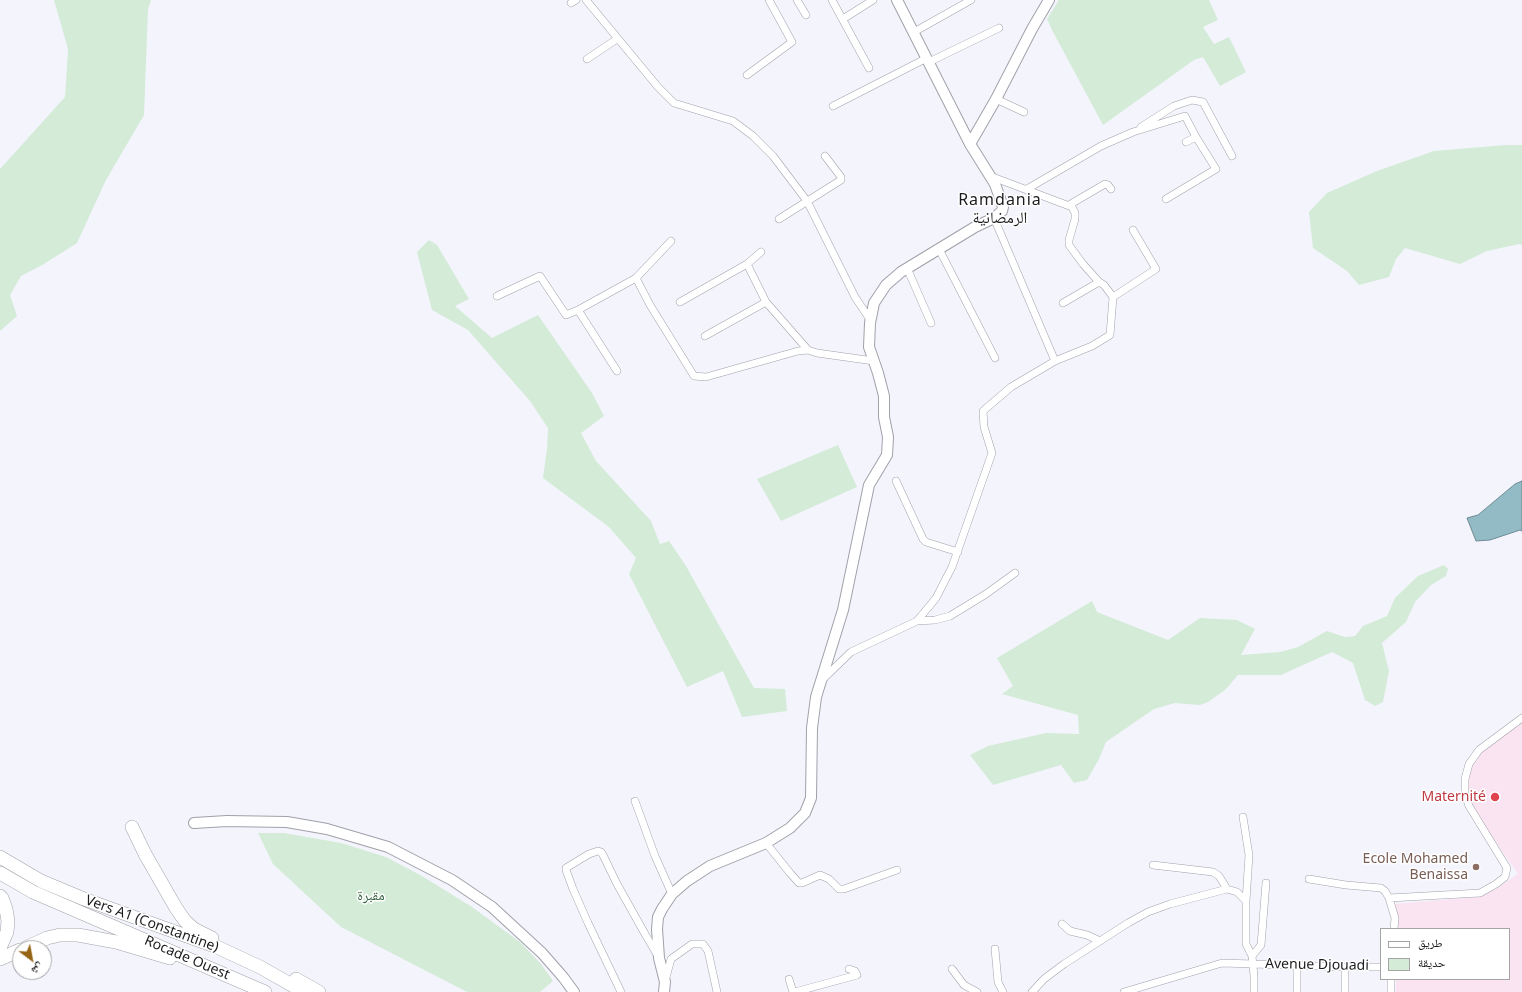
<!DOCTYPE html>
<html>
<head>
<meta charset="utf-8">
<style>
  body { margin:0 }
  #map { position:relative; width:1522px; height:992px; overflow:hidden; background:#f4f4fd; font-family:"Noto Sans","Noto Naskh Arabic",sans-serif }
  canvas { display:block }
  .legend { position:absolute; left:1380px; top:928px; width:130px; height:52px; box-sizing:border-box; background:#fff; border:1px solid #a4a4a5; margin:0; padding:5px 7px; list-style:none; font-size:12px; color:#1c1c1f }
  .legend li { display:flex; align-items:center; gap:8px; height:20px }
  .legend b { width:20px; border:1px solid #a4a4a5 }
  .north { position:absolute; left:12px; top:940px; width:40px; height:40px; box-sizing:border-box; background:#fff; border:1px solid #a4a4a5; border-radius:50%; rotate:148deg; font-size:11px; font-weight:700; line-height:16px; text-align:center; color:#1c1c1f }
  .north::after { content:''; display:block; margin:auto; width:14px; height:18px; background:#956415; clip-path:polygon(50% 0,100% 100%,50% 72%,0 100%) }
</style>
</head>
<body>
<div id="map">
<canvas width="1522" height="992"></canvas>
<ul class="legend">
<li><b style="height:5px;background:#fff"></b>طريق</li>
<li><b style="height:11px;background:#d3ebd7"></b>حديقة</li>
</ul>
<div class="north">ش</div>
</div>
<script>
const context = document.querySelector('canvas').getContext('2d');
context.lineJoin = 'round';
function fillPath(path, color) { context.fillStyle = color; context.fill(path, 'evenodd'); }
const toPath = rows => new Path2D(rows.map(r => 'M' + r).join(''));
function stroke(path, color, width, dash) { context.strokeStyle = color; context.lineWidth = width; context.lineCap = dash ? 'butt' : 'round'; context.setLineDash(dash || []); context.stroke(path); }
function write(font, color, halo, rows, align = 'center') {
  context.font = font + ' "Noto Sans","Noto Naskh Arabic",sans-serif'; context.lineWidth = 3; context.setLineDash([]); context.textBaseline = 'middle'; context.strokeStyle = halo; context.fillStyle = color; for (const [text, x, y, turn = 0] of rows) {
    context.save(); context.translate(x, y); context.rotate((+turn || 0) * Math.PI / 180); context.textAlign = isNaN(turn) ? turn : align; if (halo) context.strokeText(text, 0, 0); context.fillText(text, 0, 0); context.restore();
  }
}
fillPath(toPath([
  [1522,723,1522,992,1396,992,1396,979,1509,979,1509,929,1395,929,1394,904,1478,897,1496,889,1518,874,1475,812,1467,793,1467,781,1471,769,1477,757,1486,747,1498,737]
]), '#fae4f1');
fillPath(toPath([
  [54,0,151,0,148,9,144,115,106,180,77,243,44,264,21,276,10,295,17,316,0,331,0,169,65,97,68,49],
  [1059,0,1209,0,1218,20,1203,27,1214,44,1229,37,1246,72,1220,86,1203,57,1194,60,1103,125,1052,30,1047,19],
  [1506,145,1522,145,1522,245,1519,244,1487,251,1460,264,1405,248,1396,259,1389,277,1359,285,1347,271,1313,248,1309,212,1327,193,1377,171,1434,151],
  [429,240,437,245,469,299,455,306,492,338,538,315,592,393,604,416,581,433,596,461,651,521,660,544,669,541,686,566,754,688,785,689,787,711,742,717,723,671,687,687,629,574,636,558,609,527,543,478,547,449,548,428,530,401,468,330,432,310,417,252],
  [838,445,857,487,781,521,757,479],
  [1444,565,1448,569,1446,576,1431,585,1415,602,1406,622,1382,643,1389,671,1383,702,1375,706,1365,700,1353,663,1332,652,1281,675,1238,675,1225,690,1208,702,1200,705,1175,703,1154,709,1106,742,1099,759,1087,780,1074,783,1061,765,993,785,970,755,988,746,1046,733,1079,734,1078,715,1002,694,1013,686,997,658,1092,601,1097,612,1168,640,1200,618,1237,620,1255,629,1241,655,1280,652,1298,647,1327,631,1345,637,1355,636,1363,626,1387,616,1395,598,1418,576],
  [258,833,284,833,341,843,386,857,422,876,472,907,520,942,541,964,553,981,540,992,467,992,341,927,273,864]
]), '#d3ebd7');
const water = toPath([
  [1522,481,1522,531,1520,530,1490,540,1476,541,1467,518,1478,515,1515,484,1522,481]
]);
fillPath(water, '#92bbc6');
stroke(water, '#6f8b94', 1);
const street = toPath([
  [586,0,658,87,674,103,733,121,753,136,773,156,807,201,855,297,871,321],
  [797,0,806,15],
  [832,0,869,68],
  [571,3,576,0],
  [843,19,873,0],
  [914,32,971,0],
  [587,59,617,39],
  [929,62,999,28],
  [747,75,792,42,769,0],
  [996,99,1024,112],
  [833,106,927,58],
  [1141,127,1174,106,1192,100,1203,102,1232,156],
  [1027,189,1101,146,1133,132,1185,116,1196,137,1186,142],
  [1166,199,1216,169,1196,137],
  [1069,205,1105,184,1108,185,1111,189],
  [994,218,1055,361],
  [779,219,841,180,841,177,825,156],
  [939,249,995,358],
  [747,264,761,252],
  [907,268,931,323],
  [636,278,671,241],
  [497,296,540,276,566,315,578,310,636,278,650,305,694,376,706,377,798,351,808,350,817,353,874,361],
  [1113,297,1156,269,1133,230],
  [680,302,747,264,766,302,808,350],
  [1063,303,1099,282],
  [578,310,617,371],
  [705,336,766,302],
  [896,481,923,539,926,542,958,552],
  [917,621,935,620,950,616,986,594,1015,573],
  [822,680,851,652,917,621,936,598,952,567,992,453,984,427,983,411,1011,387,1055,361,1092,346,1110,335,1113,297,1104,285,1099,282,1083,264,1069,245,1069,240,1075,219,1075,213,1072,207,990,176],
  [635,801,655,856,672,894],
  [1243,817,1249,855,1246,901],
  [766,843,790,873,799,883,802,883,820,875,829,879,839,889,844,889,897,870],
  [1153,865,1213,872,1219,876,1227,889],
  [1309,879,1346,885,1381,888,1385,891,1389,898,1395,918,1394,929],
  [1389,898,1480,893,1496,884,1505,877,1507,868,1469,806,1465,794,1465,779,1469,764,1479,750,1522,718],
  [1062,924,1070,931,1087,935,1100,941],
  [995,949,998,982,1003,992],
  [1252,956,1261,945,1266,883],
  [1297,966,1297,992],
  [952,969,964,985,977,992],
  [789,979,793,992],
  [665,981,671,959,692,944,703,944,708,951,717,992],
  [621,992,588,923,573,889,566,870,566,868,589,854,598,851,601,852,603,855,617,884,645,934,658,956],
  [795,992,857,975,855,971,849,969],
  [1032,992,1044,979,1064,964,1128,923,1148,912,1170,904,1227,889,1237,892,1246,901,1246,944,1252,956,1254,976,1254,992],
  [1124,992,1222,963,1345,967,1381,967],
  [1345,992,1345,967],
  [1391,992,1391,979]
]);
const secondary = toPath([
  [970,144,996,99,1032,29,1049,0],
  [194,823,227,821,287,822,327,829,388,847,452,880,492,907,542,953,563,977,574,992],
  [664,992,665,982,659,958,657,929,658,917,662,909,672,894,687,881,710,866,766,843,790,828,805,813,811,798,812,728,816,697,843,610,869,485,887,455,888,437,884,417,884,396,878,373,869,347,870,323,874,303,886,285,901,272,975,227,994,218,1002,211,1003,207,995,184,970,144,897,0]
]);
const highway = toPath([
  [132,827,145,854,176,908,185,921,194,929,212,938],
  [0,857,41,881,84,899,217,947,260,967,304,992],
  [0,873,33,892,265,992],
  [0,896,2,898,6,909,8,921,7,932,0,948],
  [25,948,47,938,60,935,78,935,116,942,170,958],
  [0,959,20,950],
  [296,979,319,992]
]);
stroke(street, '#a0a1a9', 8);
stroke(secondary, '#a0a1a9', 12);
stroke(highway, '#a0a1a9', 14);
stroke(street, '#fff', 7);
stroke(secondary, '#fff', 10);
stroke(highway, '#fff', 13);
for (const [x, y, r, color] of [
  [1495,797,5,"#e0444e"],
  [1476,867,4,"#8d6e63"]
]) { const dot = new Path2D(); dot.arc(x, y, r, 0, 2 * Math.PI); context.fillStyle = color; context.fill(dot); stroke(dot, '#fff', 1.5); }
write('14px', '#be3a42', '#fff', [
  ["Maternité",1486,797]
], 'right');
write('14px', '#785e54', '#fff', [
  ["Ecole Mohamed",1468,859],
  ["Benaissa",1468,875]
], 'right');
write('14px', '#33603d', '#fff', [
  ["مقبرة",371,896]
]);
write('14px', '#1c1c1f', '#fff', [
  ["Vers A1 (Constantine)",152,924,20],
  ["Rocade Ouest",187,958,23],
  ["Avenue Djouadi",1317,965,1]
]);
context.letterSpacing = '1px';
write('16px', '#1c1c1f', '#fff', [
  ["Ramdania",1000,200],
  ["الرمضانية",1000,218]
]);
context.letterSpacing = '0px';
</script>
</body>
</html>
